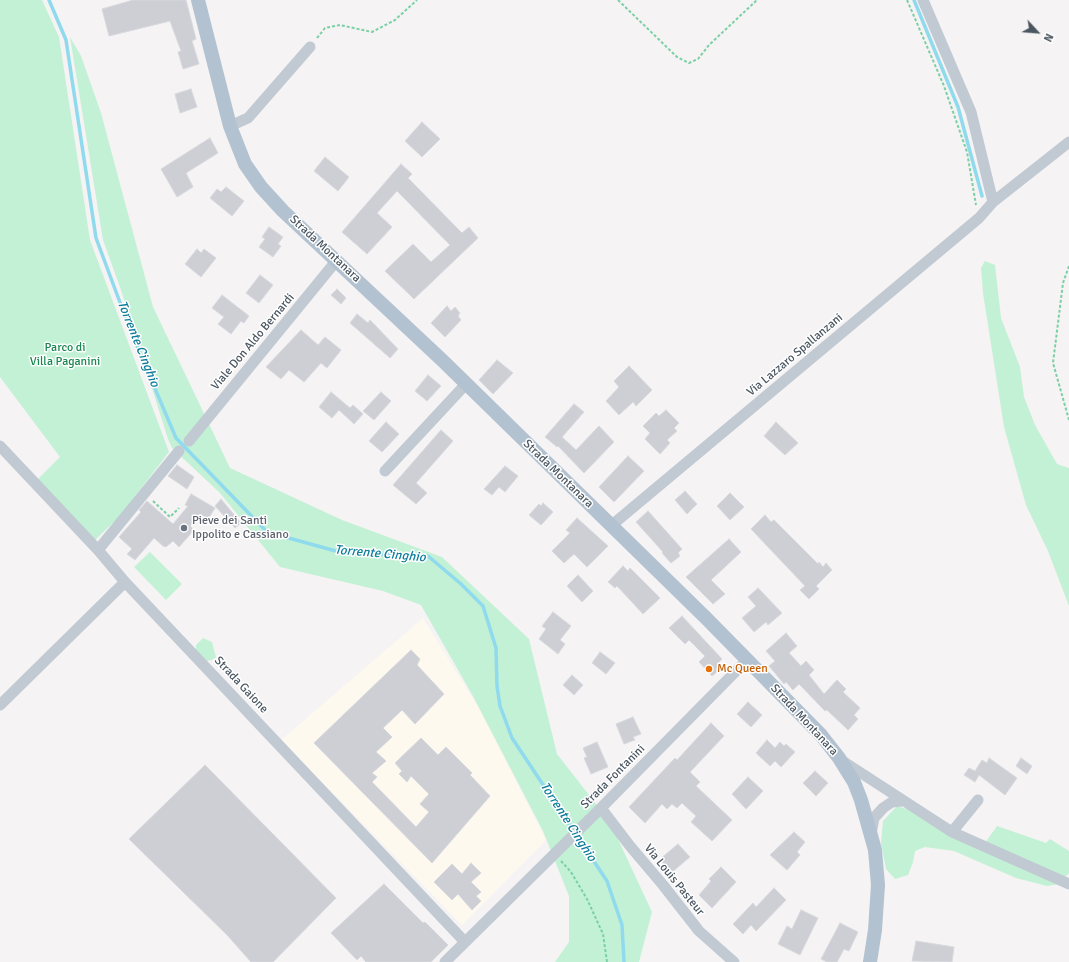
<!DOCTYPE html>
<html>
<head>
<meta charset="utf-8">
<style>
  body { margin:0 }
  #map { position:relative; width:1069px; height:962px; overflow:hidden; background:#f5f3f3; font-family:Signika,sans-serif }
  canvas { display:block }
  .north { position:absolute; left:1017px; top:12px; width:40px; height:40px; -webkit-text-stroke:3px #fff; paint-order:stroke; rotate:116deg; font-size:11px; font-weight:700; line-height:16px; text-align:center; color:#4a5661 }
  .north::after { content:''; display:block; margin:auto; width:14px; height:18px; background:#4a5661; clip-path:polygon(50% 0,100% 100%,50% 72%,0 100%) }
</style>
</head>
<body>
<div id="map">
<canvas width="1069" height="962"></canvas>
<div class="north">N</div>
</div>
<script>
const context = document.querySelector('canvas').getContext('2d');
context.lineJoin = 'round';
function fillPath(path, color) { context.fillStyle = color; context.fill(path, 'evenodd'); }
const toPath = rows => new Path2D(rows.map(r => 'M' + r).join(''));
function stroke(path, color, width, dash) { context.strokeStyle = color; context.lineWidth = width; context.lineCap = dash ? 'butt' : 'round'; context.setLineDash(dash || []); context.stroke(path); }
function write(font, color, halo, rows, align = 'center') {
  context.font = font + ' Signika,sans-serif'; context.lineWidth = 3; context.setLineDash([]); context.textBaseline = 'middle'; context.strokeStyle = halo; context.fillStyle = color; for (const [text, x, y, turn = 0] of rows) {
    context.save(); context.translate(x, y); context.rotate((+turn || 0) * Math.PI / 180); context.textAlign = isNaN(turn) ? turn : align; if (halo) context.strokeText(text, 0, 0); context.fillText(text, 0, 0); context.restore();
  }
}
fillPath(toPath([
  [423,618,479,709,546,840,462,925,281,740]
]), '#fdf9ef');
fillPath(toPath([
  [0,0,42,0,59,37,90,240,169,452,119,517,94,541,36,481,60,457,0,377],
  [70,37,81,56,101,113,153,307,230,468,342,520,442,557,529,639,557,754,610,822,652,912,639,962,555,962,569,942,569,896,543,831,474,698,421,605,383,591,280,567,220,493,172,448,168,439,121,290,103,240],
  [985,261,995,265,1001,318,1020,367,1024,397,1035,425,1057,464,1069,468,1069,606,1048,551,1026,505,1004,427,983,293,981,268],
  [150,552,182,584,166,600,134,567],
  [203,638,212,642,216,657,212,660,207,661,196,651,196,645],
  [897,806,910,810,980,850,997,826,1046,843,1050,839,1069,851,1069,873,1059,884,1047,886,1016,878,954,851,925,847,915,851,913,862,908,875,895,879,886,869,881,843,883,821]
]), '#c3f1d5');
stroke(toPath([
  [49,0,66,40,96,238,131,332,176,438,267,532,343,553,428,556,461,584,483,606,496,648,497,686,500,706,512,738,607,881,622,925,624,962],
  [914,0,958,107,982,196]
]), '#90daee', 3.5);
const building = toPath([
  [133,0,186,0,196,39,192,41,199,64,183,69,178,52,181,51,170,21,109,36,102,9,133,0],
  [191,89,197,107,180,113,175,94,191,89],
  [422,122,440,139,422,157,405,141,422,122],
  [210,138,218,153,186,173,193,187,177,197,161,169,210,138],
  [325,157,349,177,338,191,314,171,325,157],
  [401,164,412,174,408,178,462,233,469,227,478,238,414,299,385,271,413,244,431,262,450,245,397,191,377,213,392,227,367,254,342,232,401,164],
  [226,187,244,201,232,216,210,198,217,189,221,192,226,187],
  [269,227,283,237,278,244,281,246,273,257,259,247,265,239,262,237,269,227],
  [197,249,201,253,204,249,216,258,201,277,185,264,197,249],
  [260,275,273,285,259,303,246,293,260,275],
  [337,289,346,298,341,304,331,295,337,289],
  [222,295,249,316,244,323,241,321,231,334,218,324,224,317,212,308,222,295],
  [447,306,451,311,455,307,460,313,458,316,461,320,445,337,431,323,447,306],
  [357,314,368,323,370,320,398,349,390,358,350,323,357,314],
  [301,330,318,345,325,337,341,350,327,368,321,363,304,382,289,370,281,379,266,367,301,330],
  [497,360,513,373,493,394,479,380,497,360],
  [629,366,652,390,636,406,633,402,619,415,606,401,619,387,614,381,629,366],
  [428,375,441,386,427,401,415,391,428,375],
  [331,392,350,408,353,405,363,414,354,424,339,410,332,418,319,407,331,392],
  [381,392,391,401,374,420,363,411,381,392],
  [574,404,584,412,562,437,576,450,599,426,614,442,584,473,558,446,557,447,545,437,574,404],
  [666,410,679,423,674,428,677,431,667,440,670,443,660,454,645,439,650,433,643,426,656,413,659,416,666,410],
  [386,422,399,434,382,452,369,441,386,422],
  [776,422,798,443,785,455,764,436,776,422],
  [441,430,453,441,416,483,427,493,416,504,393,485,441,430],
  [628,456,644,471,614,502,599,487,628,456],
  [177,465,194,477,187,489,168,476,177,465],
  [505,466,518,476,505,492,499,487,492,495,484,489,505,466],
  [685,491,697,504,687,514,675,500,685,491],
  [730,493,744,507,730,520,717,506,730,493],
  [191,494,215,508,208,519,200,514,190,526,194,530,179,547,173,541,166,547,163,546,154,538,135,560,127,554,132,549,119,537,141,512,139,510,147,501,173,524,188,506,185,505,191,494],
  [221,499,241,523,235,528,215,506,221,499],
  [543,503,553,512,541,525,529,515,539,504,541,506,543,503],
  [648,511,682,549,678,553,680,556,671,563,662,553,663,552,636,522,648,511],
  [765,515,771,522,774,520,818,564,819,562,823,567,826,563,832,570,816,586,819,589,809,599,800,590,805,586,751,529,765,515],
  [577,518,608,546,587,567,574,554,564,563,552,551,570,533,566,530,577,518],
  [729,539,741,552,711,580,725,594,713,604,686,577,729,539],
  [623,566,628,571,630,568,660,598,643,614,617,586,615,588,608,582,623,566],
  [578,575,593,591,582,602,567,586,578,575],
  [758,588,782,613,768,625,766,622,754,632,742,618,756,606,748,597,758,588],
  [553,612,571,626,560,640,565,644,558,654,539,639,546,629,542,626,553,612],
  [682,616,722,659,719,662,723,667,712,676,699,662,705,656,689,640,685,644,669,628,682,616],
  [786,633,797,646,789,653,801,666,806,661,814,670,809,675,824,694,837,680,846,689,843,692,860,708,854,715,858,719,848,730,827,710,825,711,799,684,793,690,786,682,784,684,769,666,775,661,766,651,786,633],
  [411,650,420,659,417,665,444,694,415,724,402,710,383,728,392,737,376,752,386,761,372,773,377,777,372,782,416,827,429,812,420,804,429,794,411,776,407,782,399,774,402,771,395,763,421,738,438,755,446,747,472,773,470,775,490,796,432,863,314,743,411,650],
  [600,652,615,663,606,674,592,663,600,652],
  [572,675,583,685,574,695,563,685,572,675],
  [748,702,762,715,751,727,737,714,748,702],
  [633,717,641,734,633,737,635,740,624,744,616,724,633,717],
  [711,723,724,736,690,772,700,782,696,786,732,820,712,841,691,822,696,816,682,803,677,808,672,804,667,809,662,804,645,823,629,807,675,758,677,760,711,723],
  [767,740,775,748,780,742,784,746,786,744,795,752,781,767,775,761,770,766,756,753,767,740],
  [597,742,608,767,591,774,584,758,587,757,583,748,597,742],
  [989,758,1017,778,1005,795,979,775,975,782,964,775,969,768,975,771,982,760,987,763,989,758],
  [1021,758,1032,766,1027,774,1016,766,1021,758],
  [205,765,336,898,273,962,251,962,227,935,129,839,205,765],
  [815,771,828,783,816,796,803,783,815,771],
  [748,777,763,791,746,809,732,794,748,777],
  [794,832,805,842,797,852,800,855,787,870,770,855,794,832],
  [678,844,690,857,671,873,660,859,678,844],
  [471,863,481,873,471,882,481,892,476,896,481,901,472,910,458,894,452,900,434,882,452,864,462,874,471,863],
  [721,867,736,882,712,908,699,895,711,881,709,879,721,867],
  [384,884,423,923,425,922,448,945,431,962,366,962,361,956,357,960,331,933,384,884],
  [774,888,786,900,756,931,751,925,743,934,733,924,753,903,756,907,774,888],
  [801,910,818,918,800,955,778,944,787,926,792,929,801,910],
  [840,923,858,932,849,951,844,949,837,962,827,962,821,959,840,923],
  [916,941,954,947,952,962,912,961,916,941]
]);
fillPath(building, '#cdcfd5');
stroke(building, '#d7d9de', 1);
stroke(toPath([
  [618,0,677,57,689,63,698,59,709,45,757,0],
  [907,0,944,86,967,152,976,205],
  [317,38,325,28,340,25,372,32,395,20,417,0],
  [1069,266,1063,283,1053,363,1069,420],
  [153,501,170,517,179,508],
  [561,861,571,872,587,899,603,934,607,962]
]), '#7ad0a6', 2, [3, 2]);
stroke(toPath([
  [923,0,971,112,993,202],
  [230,126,248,118,310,47],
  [189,441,337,260],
  [0,446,98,550,125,582,465,942],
  [385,471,466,384],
  [612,525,979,218,993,202,1069,142],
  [98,550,179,451],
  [0,705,125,582],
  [841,760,952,832,1069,884],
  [601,808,630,846,663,885,699,931,734,962],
  [952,832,978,800],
  [871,834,874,818,883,808,892,802,902,801],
  [445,962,601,808,747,660]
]), '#c1cad2', 11);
stroke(toPath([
  [198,0,230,126,245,164,261,187,283,211,443,361,706,618,821,735,839,758,854,782,861,800,875,850,878,885,875,930,870,962]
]), '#b3c2d1', 14);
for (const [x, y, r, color] of [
  [184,528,4,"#6b7280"],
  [709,669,4,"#e8710a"]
]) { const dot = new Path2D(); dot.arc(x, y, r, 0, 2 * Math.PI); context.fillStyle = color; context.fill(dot); stroke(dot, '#fff', 1.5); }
write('12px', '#4a5661', '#fff', [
  ["Strada Montanara",325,249,43],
  ["Viale Don Aldo Bernardi",253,342,-50],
  ["Via Lazzaro Spallanzani",795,355,-40],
  ["Strada Montanara",558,474,44],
  ["Strada Gaione",241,685,47],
  ["Strada Montanara",804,720,47],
  ["Strada Fontanini",613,777,-45],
  ["Via Louis Pasteur",674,880,51]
]);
write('12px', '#17864f', '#fff', [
  ["Parco di",65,348],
  ["Villa Paganini",65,362]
]);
write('12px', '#5b616d', '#fff', [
  ["Pieve dei Santi",192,521],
  ["Ippolito e Cassiano",192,535]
], 'left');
write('12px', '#c56008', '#fff', [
  ["Mc Queen",717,669]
], 'left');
write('italic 13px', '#0c7c9b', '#fff', [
  ["Torrente Cinghio",138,344,68],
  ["Torrente Cinghio",380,554,5],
  ["Torrente Cinghio",568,822,57]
]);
</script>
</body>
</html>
